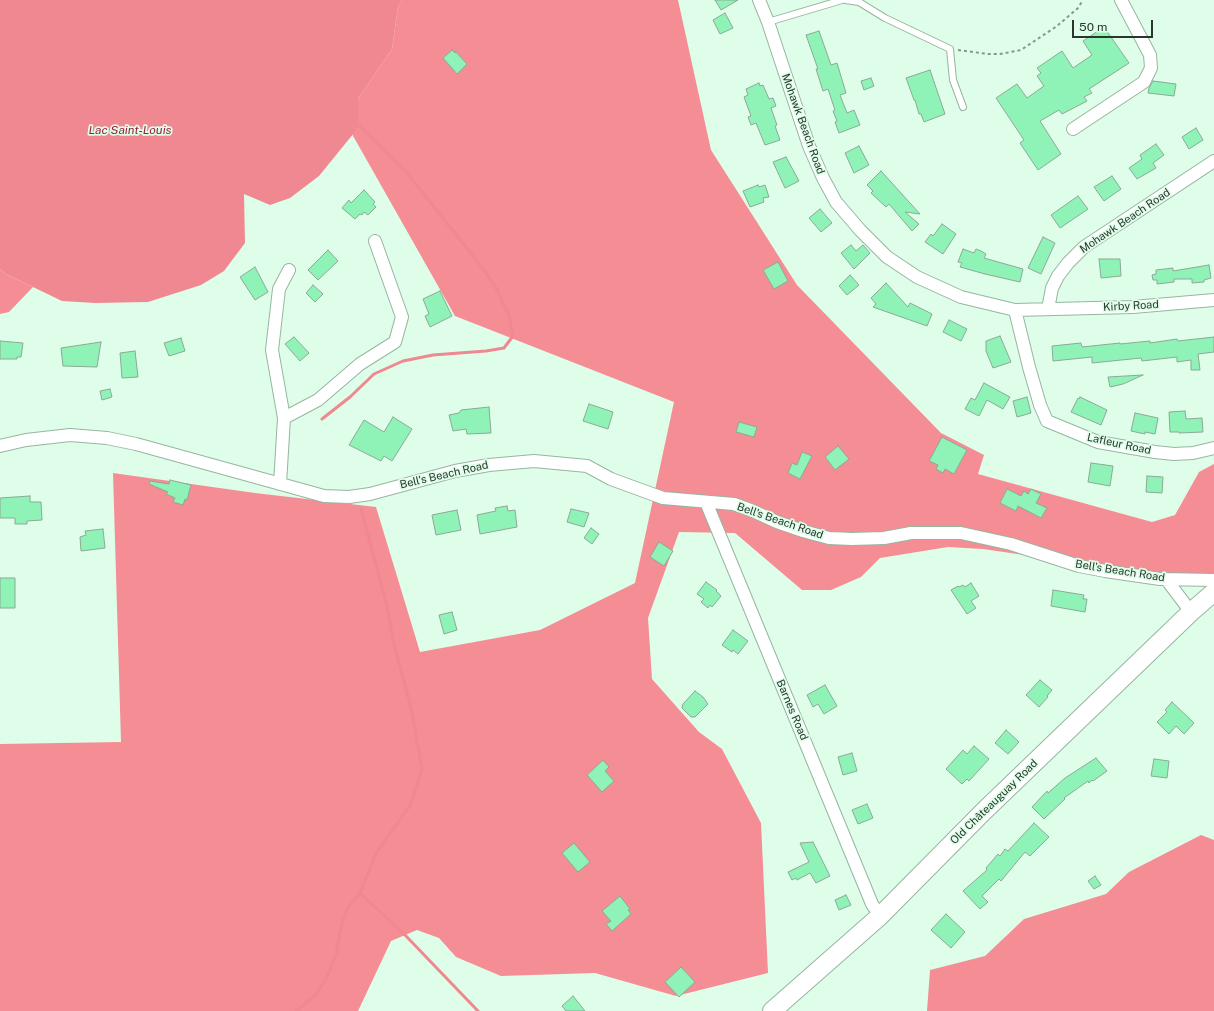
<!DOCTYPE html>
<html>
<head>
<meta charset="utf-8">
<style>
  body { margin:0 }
  #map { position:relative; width:1214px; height:1011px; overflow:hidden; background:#dffee9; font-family:"Public Sans",sans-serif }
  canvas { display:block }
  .scale { position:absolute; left:1072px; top:20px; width:81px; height:18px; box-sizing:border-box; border:2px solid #29352d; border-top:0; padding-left:5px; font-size:12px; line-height:14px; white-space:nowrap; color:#29352d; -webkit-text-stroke:3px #dffee9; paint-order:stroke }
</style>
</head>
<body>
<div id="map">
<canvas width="1214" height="1011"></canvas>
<div class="scale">50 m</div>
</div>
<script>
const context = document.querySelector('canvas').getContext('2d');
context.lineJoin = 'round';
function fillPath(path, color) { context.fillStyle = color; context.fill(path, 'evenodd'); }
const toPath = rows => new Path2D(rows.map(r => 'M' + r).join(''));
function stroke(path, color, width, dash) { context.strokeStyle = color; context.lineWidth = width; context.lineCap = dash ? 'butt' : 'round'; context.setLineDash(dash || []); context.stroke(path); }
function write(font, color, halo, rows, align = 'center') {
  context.font = font + ' "Public Sans",sans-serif'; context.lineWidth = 3.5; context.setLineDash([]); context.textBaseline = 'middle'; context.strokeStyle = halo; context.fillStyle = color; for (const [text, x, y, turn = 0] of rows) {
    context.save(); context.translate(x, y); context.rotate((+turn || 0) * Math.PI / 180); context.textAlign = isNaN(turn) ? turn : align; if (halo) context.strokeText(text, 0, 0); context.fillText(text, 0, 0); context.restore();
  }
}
fillPath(toPath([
  [402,0,678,0,711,150,797,285,941,433,984,455,978,474,1152,522,1175,515,1199,472,1214,464,1214,574,1170,576,983,549,948,547,880,558,861,577,831,590,802,590,735,533,679,532,648,618,652,679,699,732,722,749,761,823,768,973,676,996,595,973,501,976,456,957,439,938,417,930,391,941,358,1011,0,1011,0,744,121,742,113,473,255,493,376,507,420,652,540,630,635,583,674,402,455,316,352,134,358,128,358,99,392,49,398,7],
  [0,269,6,274,33,287,9,312,0,314],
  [1201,835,1214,840,1214,1011,927,1011,930,970,985,956,1024,919,1106,894,1129,872]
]), '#f58d95');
fillPath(toPath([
  [0,0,402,0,398,7,392,49,358,99,358,128,319,176,290,198,270,205,244,194,245,243,224,271,201,285,148,302,95,303,62,301,6,274,0,269]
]), '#ef8890');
stroke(toPath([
  [322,419,350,397,374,374,403,361,433,355,486,351,504,348,513,336,509,315,495,286,478,262,407,173,358,124],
  [361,509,386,602,394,644,411,708,422,769,411,804,376,853,360,893,405,935,478,1011],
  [296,1011,315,996,326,979,336,955,341,927,347,909,360,893]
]), '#ef8890', 3);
const building = toPath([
  [715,0,738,0,721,10,715,0],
  [725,13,733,28,720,34,713,20,725,13],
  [1104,27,1129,63,1089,89,1092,93,1084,97,1087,101,1062,114,1059,110,1040,121,1061,154,1038,170,1020,143,1024,140,996,98,1017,84,1027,98,1044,86,1037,76,1041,73,1037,68,1062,51,1073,68,1092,55,1083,41,1104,27],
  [819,31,831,65,837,63,846,93,840,95,847,113,854,110,860,125,839,133,835,122,837,121,833,111,835,110,828,89,823,91,816,69,818,69,806,35,819,31],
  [452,50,455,53,456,52,467,64,457,74,443,58,452,50],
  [930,70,945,114,924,122,921,114,919,114,915,100,914,100,906,78,930,70],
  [871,78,874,86,864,90,861,81,871,78],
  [1153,81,1176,84,1174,96,1148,93,1149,88,1153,81],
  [759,83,760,86,763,85,769,99,773,98,776,106,771,108,777,125,775,126,780,140,765,145,756,123,751,125,748,117,751,116,744,97,748,95,746,89,759,83],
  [1196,128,1203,140,1189,149,1182,137,1196,128],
  [1156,144,1164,155,1153,163,1156,168,1137,179,1129,168,1142,159,1140,155,1156,144],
  [859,146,869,165,854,173,845,153,859,146],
  [786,157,799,181,785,188,773,162,786,157],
  [881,171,920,214,905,212,919,224,912,231,889,204,886,207,871,193,873,191,867,185,881,171],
  [1112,176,1121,189,1104,201,1094,187,1112,176],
  [758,185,759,187,765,185,769,197,763,198,764,202,750,207,743,191,758,185],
  [364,190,375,202,373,204,376,207,368,215,364,212,362,215,360,214,355,219,342,208,349,200,351,203,364,190],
  [1078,196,1088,209,1060,228,1051,215,1078,196],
  [820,209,832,223,821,232,809,218,820,209],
  [942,224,956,234,943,254,925,242,931,234,933,236,942,224],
  [1043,237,1055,243,1041,274,1028,268,1043,237],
  [851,245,856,251,863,245,870,253,854,269,841,253,851,245],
  [963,249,974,253,976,249,981,251,986,254,984,258,1023,269,1020,282,985,274,960,267,962,263,958,262,963,249],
  [328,250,338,261,318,280,308,270,328,250],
  [1099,259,1120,259,1121,276,1101,278,1099,259],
  [778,262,788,281,774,289,763,270,778,262],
  [1209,265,1211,278,1204,280,1204,282,1192,283,1192,279,1174,279,1174,282,1157,284,1157,280,1153,280,1152,275,1156,274,1156,270,1173,268,1173,271,1209,265],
  [255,267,268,292,255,300,240,277,255,267],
  [850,275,859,285,847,295,839,286,850,275],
  [886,283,908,307,910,303,932,314,927,326,873,307,876,304,871,298,886,283],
  [313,285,323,294,315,302,306,293,313,285],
  [440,291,452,316,430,327,425,316,429,314,423,299,440,291],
  [949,320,967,329,961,341,943,332,949,320],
  [1000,336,1011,362,993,368,986,351,986,341,1000,336],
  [294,337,309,353,300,361,285,344,294,337],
  [1214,337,1214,352,1198,354,1200,370,1191,370,1191,360,1177,362,1177,357,1142,361,1141,358,1092,363,1092,357,1053,361,1052,346,1081,343,1082,347,1120,343,1120,344,1150,341,1150,343,1177,339,1178,341,1214,337],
  [181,338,185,351,169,356,164,343,181,338],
  [0,341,23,343,21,357,17,357,17,359,0,359,0,341],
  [101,342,97,367,63,366,61,348,101,342],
  [135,351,138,377,122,378,120,353,135,351],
  [1143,375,1123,384,1110,387,1108,377,1143,375],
  [984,383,1010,397,1003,409,987,400,979,416,965,409,971,398,975,400,984,383],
  [110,389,112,397,102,400,100,391,110,389],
  [1027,397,1031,413,1017,417,1013,401,1027,397],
  [1080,397,1107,410,1101,425,1071,412,1078,398,1079,399,1080,397],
  [589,404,613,412,608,429,583,421,589,404],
  [489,407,491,433,467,434,466,429,453,431,449,415,459,413,461,410,489,407],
  [1185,411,1186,419,1202,418,1203,432,1179,433,1179,432,1170,432,1169,412,1185,411],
  [1135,413,1158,418,1155,434,1145,432,1145,434,1131,431,1135,413],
  [393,417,412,429,392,461,384,456,381,461,349,445,364,420,384,432,393,417],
  [739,422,757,427,754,437,736,432,739,422],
  [942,437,967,450,954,474,945,469,943,473,936,469,938,465,929,461,942,437],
  [838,446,849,459,835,470,825,457,838,446],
  [802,452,812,456,800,479,788,473,792,463,797,465,802,452],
  [1091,463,1113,466,1110,486,1088,482,1091,463],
  [1147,476,1163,477,1162,493,1146,492,1147,476],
  [170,480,191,485,187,500,185,499,183,505,173,502,175,498,166,494,168,492,149,484,150,481,169,484,170,480],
  [1007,489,1021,496,1024,491,1028,494,1031,489,1041,494,1036,503,1047,508,1041,518,1018,506,1016,511,1000,503,1007,489],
  [30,496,30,502,41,502,42,520,27,521,27,524,15,524,15,518,0,518,0,498,30,496],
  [507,506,508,511,515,510,517,527,480,534,477,515,496,511,495,508,507,506],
  [571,509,589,513,584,527,567,522,571,509],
  [457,510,461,530,436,535,432,515,457,510],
  [591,528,599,534,592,544,584,538,591,528],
  [103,529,105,548,81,551,80,537,86,535,85,531,103,529],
  [659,542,673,551,664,566,650,557,659,542],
  [0,578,15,578,15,608,0,608,0,578],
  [706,582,717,590,716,591,721,596,712,607,710,605,708,608,701,602,704,599,697,594,706,582],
  [971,583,979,596,971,601,976,608,967,614,951,590,958,586,959,587,963,585,965,587,971,583],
  [1053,590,1084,595,1083,599,1087,599,1085,612,1051,606,1053,590],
  [452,612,457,630,444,634,439,615,452,612],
  [733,630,748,641,738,654,733,650,732,652,722,645,733,630],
  [1040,680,1052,690,1047,696,1048,697,1039,707,1026,695,1040,680],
  [825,685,837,706,824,714,818,704,813,707,807,695,825,685],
  [695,691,703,697,708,704,695,717,691,717,682,708,683,704,695,691],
  [1172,702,1194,723,1184,734,1176,726,1169,734,1157,722,1167,712,1165,710,1172,702],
  [1006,730,1019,742,1008,754,995,743,1006,730],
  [974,746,989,759,969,781,967,779,962,784,946,769,963,750,967,754,974,746],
  [852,753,857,771,843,775,838,757,852,753],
  [1096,758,1107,771,1093,781,1092,780,1089,783,1088,781,1064,798,1065,799,1044,819,1032,807,1047,791,1048,793,1065,778,1096,758],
  [1154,759,1169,761,1167,778,1151,776,1154,759],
  [603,760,609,767,605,771,614,781,602,792,587,775,603,760],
  [867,804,873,818,858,824,852,810,867,804],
  [1034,823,1049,837,1030,856,1025,852,1001,881,999,879,982,896,988,902,980,909,963,891,987,870,986,868,998,854,1000,856,1005,849,1008,851,1034,823],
  [813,842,830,876,816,883,810,873,797,880,796,878,792,880,788,872,809,862,800,843,813,842],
  [574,843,590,862,578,872,562,853,574,843],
  [1095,876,1101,885,1094,889,1088,881,1095,876],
  [846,895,851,905,839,910,835,900,846,895],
  [620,896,630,909,628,910,631,914,612,931,606,924,611,921,602,911,620,896],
  [946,914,965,932,951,948,931,930,946,914],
  [681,967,695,982,679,997,665,982,681,967],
  [573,996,585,1011,566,1011,562,1006,573,996]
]);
fillPath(building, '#8ff3b7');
stroke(building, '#8ca996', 1);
const lane = toPath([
  [845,0,859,2,885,18,950,49,953,80,963,107],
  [768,22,842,0]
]);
const street = toPath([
  [759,0,768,22,809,146,823,178,836,202,860,230,887,257,917,277,961,297,1015,310,1133,307,1214,300],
  [1073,129,1144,82,1151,68,1150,55,1121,0],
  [1048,309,1052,288,1058,276,1068,263,1084,247,1214,161],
  [1015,310,1029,367,1040,405,1047,421,1098,442,1155,452,1174,454,1193,453,1214,448],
  [284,418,318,400,360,364,395,342,402,317,375,241],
  [0,446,26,440,70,435,107,438,136,444,324,496,349,497,370,494,455,471,489,465,534,461,587,466,611,479,663,498,734,504,753,511,777,522,803,531,829,538,852,539,884,538,911,533,961,533,1011,544,1079,566,1105,571,1160,579,1214,580],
  [280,484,284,418,272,350,279,289,289,270],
  [706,502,872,904,880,916],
  [1166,579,1191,612]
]);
const secondary = toPath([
  [772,1011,880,916,984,811,1191,612,1214,592]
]);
stroke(lane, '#97b5a1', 8);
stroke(street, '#97b5a1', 14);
stroke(secondary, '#97b5a1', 20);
stroke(toPath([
  [958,50,988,54,1000,54,1021,50,1057,26,1078,8,1083,0]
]), '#839889', 2, [3, 3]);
stroke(lane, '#fff', 6);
stroke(street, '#fff', 12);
stroke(secondary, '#fff', 18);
write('11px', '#29352d', '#dffee9', [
  ["Mohawk Beach Road",803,124,70],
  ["Mohawk Beach Road",1125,221,-34],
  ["Kirby Road",1131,306,-3],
  ["Lafleur Road",1119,444,12],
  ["Bell's Beach Road",444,475,-13],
  ["Bell's Beach Road",780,521,19],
  ["Bell's Beach Road",1120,571,9],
  ["Barnes Road",792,710,67],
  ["Old Châteauguay Road",994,802,-44]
]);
write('italic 12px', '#981e36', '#dffee9', [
  ["Lac Saint-Louis",130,130]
]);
</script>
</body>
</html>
